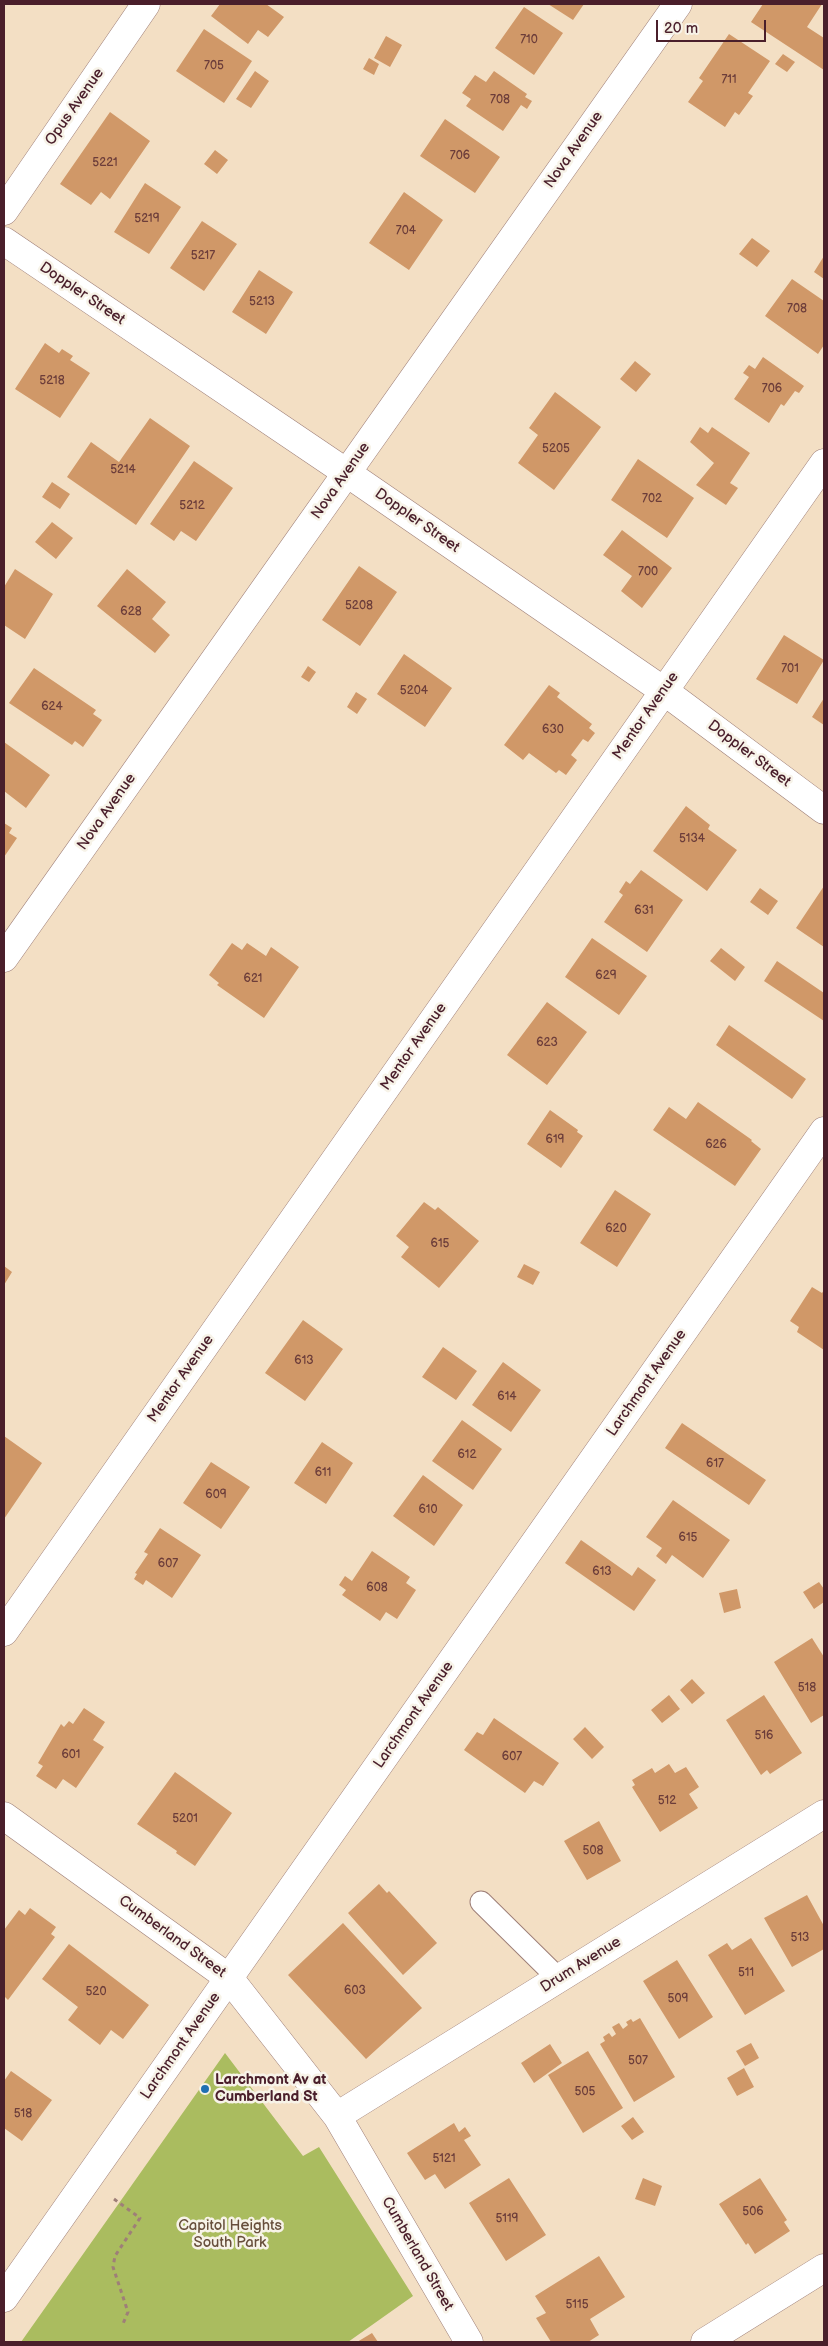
<!DOCTYPE html>
<html>
<head>
<meta charset="utf-8">
<style>
  body { margin:0 }
  #map { position:relative; width:828px; height:2346px; overflow:hidden; background:#f3dfc4; font-family:"Balsamiq Sans",sans-serif }
  canvas { display:block }
  .frame { position:absolute; inset:0; border:5px solid #4a1f2b; pointer-events:none }
  .scale { position:absolute; left:656px; top:20px; width:110px; height:22px; box-sizing:border-box; border:2px solid #4a1f2b; border-top:0; padding-left:6px; font-size:15px; line-height:18px; white-space:nowrap; color:#4a1f2b; -webkit-text-stroke:4px #f7f3e8; paint-order:stroke }
</style>
</head>
<body>
<div id="map">
<canvas width="828" height="2346"></canvas>
<div class="frame"></div>
<div class="scale">20 m</div>
</div>
<script>
const context = document.querySelector('canvas').getContext('2d');
context.lineJoin = 'round';
function fillPath(path, color) { context.fillStyle = color; context.fill(path, 'evenodd'); }
const toPath = rows => new Path2D(rows.map(r => 'M' + r).join(''));
function stroke(path, color, width, dash) { context.strokeStyle = color; context.lineWidth = width; context.lineCap = dash ? 'butt' : 'round'; context.setLineDash(dash || []); context.stroke(path); }
function write(font, color, halo, rows, align = 'center') {
  context.font = font + ' "Balsamiq Sans",sans-serif'; context.lineWidth = 5; context.setLineDash([]); context.textBaseline = 'middle'; context.strokeStyle = halo; context.fillStyle = color; for (const [text, x, y, turn = 0] of rows) {
    context.save(); context.translate(x, y); context.rotate((+turn || 0) * Math.PI / 180); context.textAlign = isNaN(turn) ? turn : align; if (halo) context.strokeText(text, 0, 0); context.fillText(text, 0, 0); context.restore();
  }
}
fillPath(toPath([
  [225,2053,303,2156,319,2147,413,2296,348,2342,21,2342]
]), '#aabc5f');
fillPath(toPath([
  [220,4,266,4,284,17,268,37,258,30,248,44,211,16],
  [548,4,584,4,573,20],
  [763,4,822,4,807,27,824,38,824,70,751,22],
  [524,7,563,33,534,75,495,48],
  [204,29,252,61,224,103,176,71],
  [729,34,770,61,748,93,753,96,739,115,735,112,725,127,688,102,703,81,699,78],
  [386,36,402,45,390,67,374,58],
  [783,54,795,62,787,72,775,64],
  [369,58,379,64,374,75,363,69],
  [255,71,269,81,251,108,236,99],
  [494,71,527,94,525,97,532,101,527,109,521,105,503,131,466,106,471,99,462,93,475,75,486,82],
  [110,112,150,141,110,199,101,192,91,205,60,184],
  [445,119,500,157,475,193,420,156],
  [215,150,228,160,217,174,204,164],
  [145,183,181,207,149,254,114,232],
  [404,192,443,220,409,270,369,243],
  [202,221,237,244,204,291,170,268],
  [752,238,770,251,757,267,739,254],
  [824,256,824,279,814,272],
  [259,270,293,292,266,334,232,312],
  [792,279,824,301,824,345,818,354,765,316],
  [45,343,59,353,62,349,73,356,70,360,90,373,60,418,15,389],
  [763,357,804,386,799,393,795,391,784,406,781,404,769,423,734,399,749,377,743,373,749,365,755,369],
  [635,361,651,374,636,392,620,379],
  [555,392,601,427,554,490,518,463,538,435,529,428],
  [150,418,190,446,136,525,67,477,91,442,119,462],
  [700,427,708,433,712,427,750,453,730,483,738,488,726,505,696,485,714,463,690,442],
  [638,459,694,498,667,538,611,500],
  [194,461,233,488,196,541,181,531,174,541,150,524],
  [52,482,70,494,60,509,42,497],
  [52,522,73,538,56,559,35,542],
  [622,530,672,568,642,608,621,591,632,576,603,555],
  [359,566,397,592,360,646,322,620],
  [15,569,53,594,25,639,4,625,4,587],
  [127,569,166,602,152,619,170,635,155,653,97,606],
  [784,635,824,660,797,704,756,679],
  [404,654,452,688,425,727,377,694],
  [308,666,316,672,309,682,301,677],
  [34,668,96,710,93,714,102,720,83,747,75,741,72,745,9,703],
  [549,685,560,693,557,697,592,724,589,728,595,733,588,742,583,739,571,755,577,760,566,775,559,770,556,773,529,753,523,760,504,745],
  [356,692,367,699,357,714,347,707],
  [824,698,824,725,812,717],
  [4,742,50,775,26,808,4,791],
  [686,806,710,825,708,829,737,850,707,891,653,851],
  [4,823,12,828,9,833,17,838,4,857],
  [641,870,683,900,647,952,604,922,623,895,619,892,626,881,630,884],
  [824,886,824,947,796,928],
  [760,888,778,901,768,915,750,902],
  [592,938,647,976,619,1015,565,977],
  [232,943,242,950,247,943,266,956,271,947,299,967,264,1018,217,985,219,983,209,975],
  [721,948,745,967,735,981,710,961],
  [777,961,824,993,824,1021,764,981],
  [547,1002,587,1032,547,1085,507,1055],
  [729,1025,806,1079,792,1099,716,1045],
  [698,1102,752,1140,751,1141,761,1149,735,1186,653,1130,669,1107,686,1119],
  [550,1110,578,1130,577,1132,583,1136,561,1168,527,1144],
  [615,1190,651,1214,617,1267,580,1243],
  [424,1202,435,1210,438,1207,479,1241,439,1288,401,1257,409,1247,396,1236],
  [524,1264,540,1272,533,1285,517,1277],
  [4,1266,12,1272,4,1285],
  [812,1287,822,1293,824,1290,824,1350,797,1332,799,1327,790,1321],
  [303,1320,343,1349,305,1401,265,1373],
  [443,1347,477,1371,456,1400,422,1377],
  [503,1362,541,1390,511,1432,472,1405],
  [462,1420,502,1449,473,1490,432,1461],
  [682,1423,766,1480,749,1505,665,1448],
  [4,1436,42,1463,4,1519],
  [322,1442,353,1463,326,1504,294,1483],
  [211,1462,250,1487,221,1529,183,1503],
  [423,1475,463,1505,434,1546,393,1516],
  [673,1500,730,1540,703,1578,672,1555,666,1564,656,1556,662,1548,646,1537],
  [160,1528,201,1555,172,1598,146,1580,143,1585,134,1579,137,1574,135,1573,148,1554,144,1552],
  [581,1540,632,1576,638,1567,656,1580,634,1611,565,1563],
  [372,1551,410,1577,406,1583,416,1590,397,1619,386,1612,380,1621,342,1595,346,1590,339,1585,345,1576,352,1581],
  [819,1582,824,1589,824,1602,814,1609,803,1592],
  [737,1589,741,1608,724,1613,719,1593],
  [812,1638,824,1657,824,1715,811,1723,774,1662],
  [692,1679,705,1693,692,1704,680,1690],
  [669,1695,680,1709,662,1723,651,1710],
  [764,1695,802,1753,770,1774,767,1770,761,1775,726,1720],
  [84,1708,105,1722,93,1740,104,1747,76,1788,63,1779,56,1789,36,1776,43,1766,38,1763,61,1724,64,1727,69,1721,73,1724],
  [494,1718,559,1763,543,1786,534,1781,525,1793,464,1750,477,1732,483,1735],
  [585,1727,604,1747,592,1759,573,1739],
  [669,1764,675,1773,686,1767,699,1787,689,1794,698,1808,660,1832,632,1787,635,1785,632,1780,652,1768,655,1773],
  [175,1772,232,1813,195,1866,176,1853,177,1851,137,1824],
  [599,1821,621,1861,587,1880,564,1841],
  [379,1884,387,1893,389,1891,437,1943,403,1975,348,1913],
  [807,1895,824,1926,824,1949,792,1967,764,1918],
  [30,1908,56,1927,51,1934,55,1937,8,2000,4,1996,4,1930,19,1910,25,1915],
  [343,1923,422,2008,366,2059,288,1975],
  [751,1938,785,1991,745,2015,708,1955,727,1943,732,1950],
  [69,1944,149,2005,123,2039,111,2030,100,2045,68,2020,78,2007,42,1979],
  [677,1960,713,2017,679,2039,643,1981],
  [640,2018,675,2077,634,2102,600,2044,605,2041,603,2037,609,2033,612,2037,616,2034,612,2027,619,2023,623,2029,628,2025,626,2022,631,2019,633,2022],
  [751,2043,759,2058,745,2066,736,2051],
  [550,2044,562,2063,534,2083,521,2063],
  [588,2051,623,2108,583,2133,548,2075],
  [744,2068,754,2087,737,2096,727,2078],
  [11,2071,52,2100,22,2141,4,2128,4,2081],
  [633,2117,644,2132,632,2140,621,2126],
  [454,2123,459,2132,465,2127,471,2136,464,2140,481,2165,445,2189,435,2174,425,2180,407,2153],
  [509,2178,546,2235,506,2261,469,2203],
  [643,2178,662,2186,655,2206,635,2199],
  [760,2178,787,2220,784,2222,790,2231,755,2254,748,2243,746,2245,719,2204],
  [599,2256,625,2297,590,2319,599,2335,588,2342,551,2342,536,2318,546,2313,535,2296],
  [372,2333,378,2342,357,2342]
]), '#d09868');
const lane = toPath([
  [481,1902,559,1979]
]);
const street = toPath([
  [4,211,146,4],
  [4,241,347,473,664,691,824,810],
  [4,958,678,4],
  [4,1632,824,463],
  [4,1816,229,1978,337,2116,469,2342],
  [337,2116,824,1814],
  [705,2342,824,2268]
]);
const secondary = toPath([
  [4,2298,824,1131]
]);
stroke(lane, '#9e7f78', 23);
stroke(street, '#9e7f78', 29);
stroke(secondary, '#9e7f78', 29);
stroke(toPath([
  [114,2199,140,2218,115,2256,113,2267,128,2312,122,2326]
]), '#9e7f78', 3, [4, 4]);
stroke(lane, '#fff', 21);
stroke(street, '#fff', 28);
stroke(secondary, '#fff', 28);
for (const [x, y, r, color] of [
  [205,2089,5,"#1f6fb2"]
]) { const dot = new Path2D(); dot.arc(x, y, r, 0, 2 * Math.PI); context.fillStyle = color; context.fill(dot); stroke(dot, '#f7f3e8', 2); }
write('12px', '#6c3d3a', null, [
  ["710",529,40],
  ["705",214,66],
  ["711",729,80],
  ["708",500,100],
  ["706",460,156],
  ["5221",105,163],
  ["5219",147,219],
  ["704",406,231],
  ["5217",203,256],
  ["5213",262,302],
  ["708",797,309],
  ["5218",52,381],
  ["706",772,389],
  ["5205",556,449],
  ["5214",123,470],
  ["702",652,499],
  ["5212",192,506],
  ["700",648,572],
  ["5208",359,606],
  ["628",131,612],
  ["701",790,669],
  ["5204",414,691],
  ["624",52,707],
  ["630",553,730],
  ["5134",692,839],
  ["631",644,911],
  ["629",606,976],
  ["621",253,979],
  ["623",547,1043],
  ["619",555,1140],
  ["626",716,1145],
  ["620",616,1229],
  ["615",440,1244],
  ["613",304,1361],
  ["614",507,1397],
  ["612",467,1455],
  ["617",715,1464],
  ["611",323,1473],
  ["609",216,1495],
  ["610",428,1510],
  ["615",688,1538],
  ["607",168,1564],
  ["613",602,1572],
  ["608",377,1588],
  ["518",807,1688],
  ["516",764,1736],
  ["601",71,1755],
  ["607",512,1757],
  ["512",667,1801],
  ["5201",185,1819],
  ["508",593,1851],
  ["513",800,1938],
  ["511",746,1973],
  ["603",355,1991],
  ["520",96,1992],
  ["509",678,1999],
  ["507",638,2061],
  ["505",585,2092],
  ["518",23,2114],
  ["5121",444,2159],
  ["506",753,2212],
  ["5119",507,2219],
  ["5115",577,2305]
]);
write('15px', '#4a1f2b', '#f7f3e8', [
  ["Opus Avenue",75,107,-55],
  ["Nova Avenue",574,150,-55],
  ["Doppler Street",82,294,34],
  ["Nova Avenue",341,481,-55],
  ["Doppler Street",417,521,35],
  ["Mentor Avenue",646,716,-55],
  ["Doppler Street",749,754,37],
  ["Nova Avenue",107,812,-55],
  ["Mentor Avenue",414,1047,-55],
  ["Mentor Avenue",181,1379,-55],
  ["Larchmont Avenue",647,1383,-55],
  ["Larchmont Avenue",414,1715,-55],
  ["Cumberland Street",172,1937,36],
  ["Drum Avenue",581,1965,-32],
  ["Larchmont Avenue",181,2046,-55],
  ["Cumberland Street",417,2254,60]
]);
write('bold 15px', '#4a1f2b', '#f7f3e8', [
  ["Larchmont Av at",215,2080],
  ["Cumberland St",215,2097]
], 'left');
write('15px', '#674e3b', '#f7f3e8', [
  ["Capitol Heights",230,2226],
  ["South Park",230,2243]
]);
</script>
</body>
</html>
